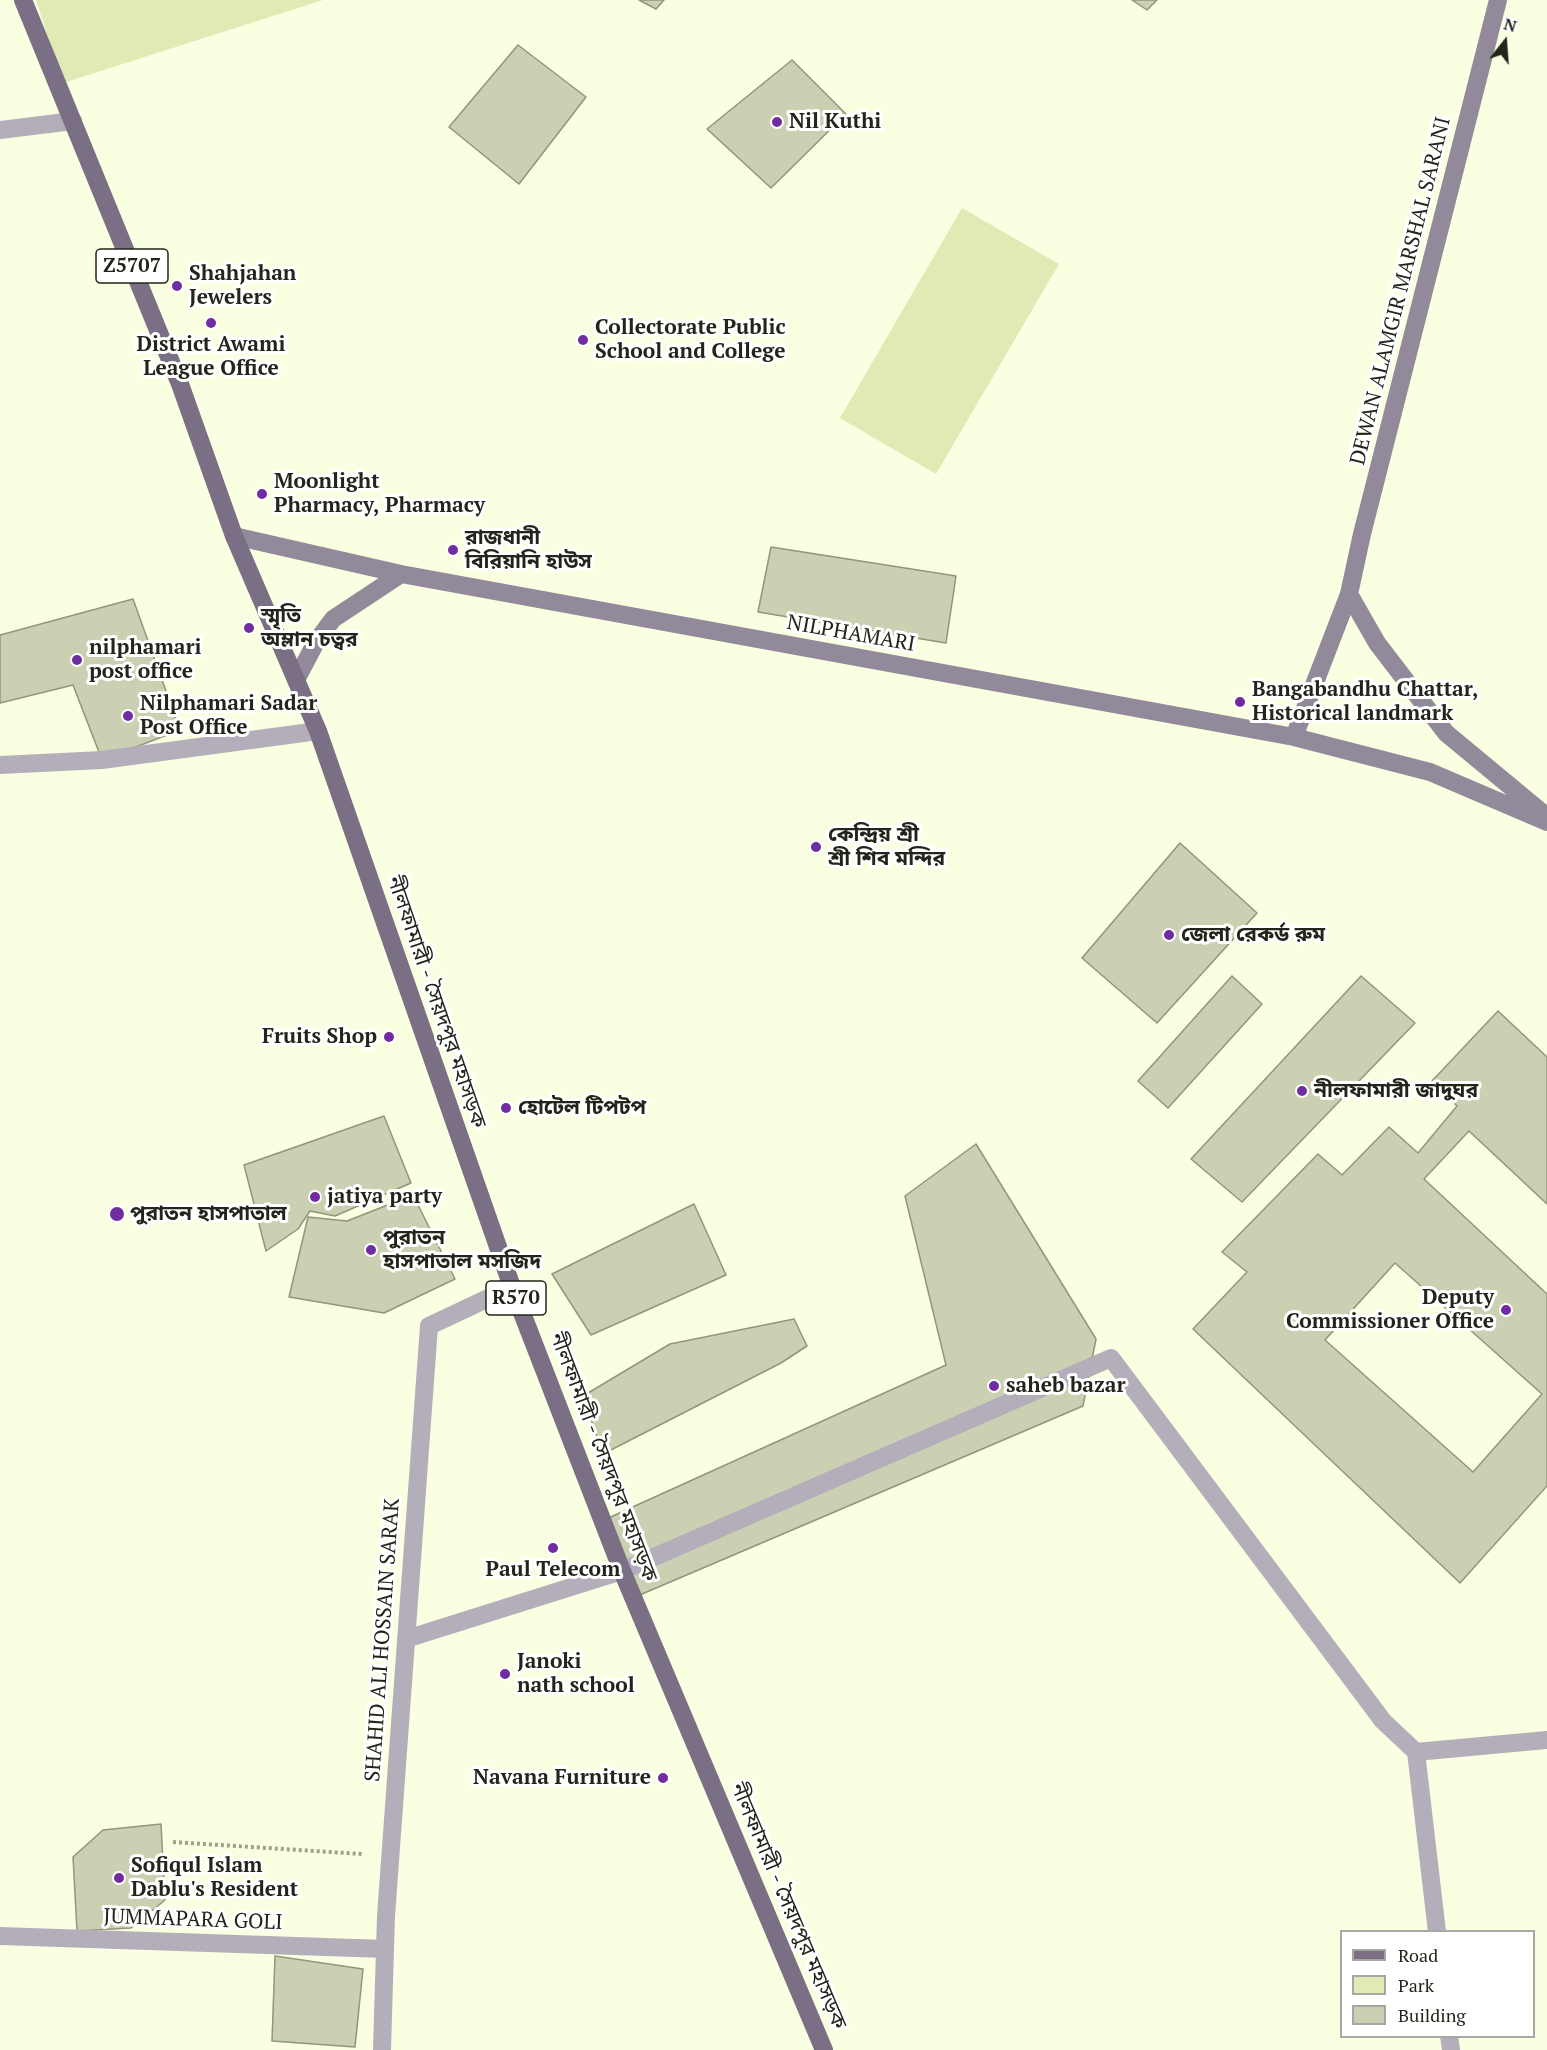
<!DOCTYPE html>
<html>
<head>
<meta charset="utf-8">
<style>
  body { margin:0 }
  #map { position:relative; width:1547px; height:2050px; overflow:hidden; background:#f9ffe0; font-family:"PT Serif",serif }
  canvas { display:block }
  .legend { position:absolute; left:1340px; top:1930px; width:195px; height:108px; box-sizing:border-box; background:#fff; border:2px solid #a7a8a3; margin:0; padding:8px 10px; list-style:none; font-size:18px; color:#24251a }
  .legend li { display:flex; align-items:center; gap:12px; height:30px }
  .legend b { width:30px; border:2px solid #a7a8a3 }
  .north { position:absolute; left:1475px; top:12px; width:60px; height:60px; -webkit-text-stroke:4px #fff; paint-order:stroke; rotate:17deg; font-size:16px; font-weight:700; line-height:24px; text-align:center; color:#24251a }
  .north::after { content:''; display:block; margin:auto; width:21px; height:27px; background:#24251a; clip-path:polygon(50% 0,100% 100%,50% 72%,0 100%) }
</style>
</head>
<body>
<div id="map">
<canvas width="1547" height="2050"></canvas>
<ul class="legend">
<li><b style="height:8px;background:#7a6f85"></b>Road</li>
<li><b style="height:16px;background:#e1e9b5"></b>Park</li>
<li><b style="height:16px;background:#cbd0b2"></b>Building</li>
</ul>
<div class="north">N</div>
</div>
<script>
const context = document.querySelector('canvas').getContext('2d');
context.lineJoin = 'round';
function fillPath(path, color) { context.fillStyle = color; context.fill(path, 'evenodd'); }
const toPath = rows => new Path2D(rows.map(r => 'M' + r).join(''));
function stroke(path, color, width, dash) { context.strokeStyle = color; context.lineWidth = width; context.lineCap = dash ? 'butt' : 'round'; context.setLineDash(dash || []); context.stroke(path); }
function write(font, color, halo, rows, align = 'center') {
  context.font = font + ' "PT Serif","Noto Sans Bengali",serif'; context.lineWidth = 6; context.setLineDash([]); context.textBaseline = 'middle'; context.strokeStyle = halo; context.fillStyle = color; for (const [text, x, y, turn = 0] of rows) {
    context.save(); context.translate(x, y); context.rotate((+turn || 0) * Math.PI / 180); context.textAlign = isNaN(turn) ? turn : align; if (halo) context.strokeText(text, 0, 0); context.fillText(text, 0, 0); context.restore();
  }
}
fillPath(toPath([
  [36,0,323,0,63,83],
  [962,208,1059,264,936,474,840,418]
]), '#e1e9b5');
const building = toPath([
  [639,0,664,0,656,9,639,0],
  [1132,0,1157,0,1147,10,1132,0],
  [518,45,586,97,519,184,449,127,518,45],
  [792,60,846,114,771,188,707,129,792,60],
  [771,547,956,576,946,643,758,612,771,547],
  [133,599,180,730,102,760,73,685,0,703,0,635,133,599],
  [1180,843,1257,913,1157,1023,1082,958,1180,843],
  [1232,976,1262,1004,1168,1108,1138,1081,1232,976],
  [1361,976,1415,1023,1242,1202,1191,1159,1361,976],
  [1498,1011,1547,1057,1547,1204,1469,1131,1424,1179,1547,1294,1547,1486,1460,1583,1193,1329,1247,1272,1222,1252,1318,1154,1342,1175,1389,1127,1418,1153,1457,1106,1432,1081,1498,1011],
  [1395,1263,1542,1394,1473,1472,1325,1340,1395,1263],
  [384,1116,411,1183,335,1216,310,1211,298,1229,266,1251,244,1165,384,1116],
  [976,1144,1096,1339,1083,1406,635,1597,604,1520,946,1365,905,1196,976,1144],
  [413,1195,455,1279,384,1313,289,1297,308,1217,347,1221,413,1195],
  [694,1204,726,1275,591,1335,552,1274,694,1204],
  [794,1319,807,1346,781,1363,603,1454,583,1396,670,1344,794,1319],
  [161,1824,165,1900,131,1928,77,1931,73,1857,103,1830,161,1824],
  [275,1956,363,1969,355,2047,272,2041,275,1956]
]);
fillPath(building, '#cbd0b2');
stroke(building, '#92967a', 1.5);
stroke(toPath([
  [173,1842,362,1854]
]), '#9ea28b', 4, [3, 3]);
stroke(toPath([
  [0,130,73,121],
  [0,765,102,760,318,731],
  [406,1639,622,1571,1111,1358,1383,1721,1416,1752,1437,1932],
  [1416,1752,1547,1740],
  [0,1936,385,1949],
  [1449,2036,1451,2050],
  [382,2050,386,1916,429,1326,512,1287]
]), '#b4aebb', 18);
stroke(toPath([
  [234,536,401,574,1294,737,1430,772,1547,822],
  [1349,594,1377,643,1446,733,1545,815],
  [296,680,316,642,333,619,401,574],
  [1294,737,1349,594,1362,534,1498,0]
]), '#928a9b', 18);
stroke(toPath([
  [23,0,180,384,234,536,318,731,512,1287,622,1571,824,2050]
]), '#7a6f85', 18);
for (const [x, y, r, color] of [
  [777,122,6,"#702da1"],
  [177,286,6,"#702da1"],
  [211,323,6,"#702da1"],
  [583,340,6,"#702da1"],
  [262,494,6,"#702da1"],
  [453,550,6,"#702da1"],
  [249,628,6,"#702da1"],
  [77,660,6,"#702da1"],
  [1240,702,6,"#702da1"],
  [128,716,6,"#702da1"],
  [816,847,6,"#702da1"],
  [1169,935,6,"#702da1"],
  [389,1037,6,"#702da1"],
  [1302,1091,6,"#702da1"],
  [506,1108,6,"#702da1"],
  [315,1197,6,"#702da1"],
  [117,1214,8,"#702da1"],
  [371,1250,6,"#702da1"],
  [1506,1310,6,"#702da1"],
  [994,1386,6,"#702da1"],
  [553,1548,6,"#702da1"],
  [505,1674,6,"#702da1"],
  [663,1778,6,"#702da1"],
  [119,1878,6,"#702da1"]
]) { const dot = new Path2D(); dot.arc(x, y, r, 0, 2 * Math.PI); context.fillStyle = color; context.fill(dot); stroke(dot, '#fff', 2); }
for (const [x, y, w] of [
  [132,266,72],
  [516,1298,60]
]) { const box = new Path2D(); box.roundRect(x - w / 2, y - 17, w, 34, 4.5); context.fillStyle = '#fff'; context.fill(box); stroke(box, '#24251a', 1.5); }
write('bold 20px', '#24251a', null, [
  ["Z5707",132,266],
  ["R570",516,1298]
]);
write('bold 21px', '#24251a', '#fff', [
  ["Nil Kuthi",789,122],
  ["Shahjahan",189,274],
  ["Jewelers",189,298],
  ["Collectorate Public",595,328],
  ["School and College",595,352],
  ["District Awami",211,345,"center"],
  ["League Office",211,369,"center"],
  ["Moonlight",274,482],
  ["Pharmacy, Pharmacy",274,506],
  ["রাজধানী",465,538],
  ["বিরিয়ানি হাউস",465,562],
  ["স্মৃতি",261,616],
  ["অম্লান চত্বর",261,640],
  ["nilphamari",89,648],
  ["post office",89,672],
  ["Bangabandhu Chattar,",1252,690],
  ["Historical landmark",1252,714],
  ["Nilphamari Sadar",140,704],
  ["Post Office",140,728],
  ["কেন্দ্রিয় শ্রী",828,835],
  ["শ্রী শিব মন্দির",828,859],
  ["জেলা রেকর্ড রুম",1181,935],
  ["Fruits Shop",377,1037,"right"],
  ["নীলফামারী জাদুঘর",1314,1091],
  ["হোটেল টিপটপ",518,1108],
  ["jatiya party",327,1197],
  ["পুরাতন হাসপাতাল",130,1214],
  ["পুরাতন",383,1238],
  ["হাসপাতাল মসজিদ",383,1262],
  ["Deputy",1494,1298,"right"],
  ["Commissioner Office",1494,1322,"right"],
  ["saheb bazar",1006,1386],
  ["Paul Telecom",553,1570,"center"],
  ["Janoki",517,1662],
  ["nath school",517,1686],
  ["Navana Furniture",651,1778,"right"],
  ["Sofiqul Islam",131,1866],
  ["Dablu's Resident",131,1890]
], 'left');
write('21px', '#24251a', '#fff', [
  ["DEWAN ALAMGIR MARSHAL SARANI",1401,291,-76],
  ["NILPHAMARI",851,634,10],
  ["নীলফামারী - সৈয়দপুর মহাসড়ক",436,1002,71],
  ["নীলফামারী - সৈয়দপুর মহাসড়ক",603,1457,69],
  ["SHAHID ALI HOSSAIN SARAK",383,1640,-86],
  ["নীলফামারী - সৈয়দপুর মহাসড়ক",788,1906,67],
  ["JUMMAPARA GOLI",193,1920,2]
]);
</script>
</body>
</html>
